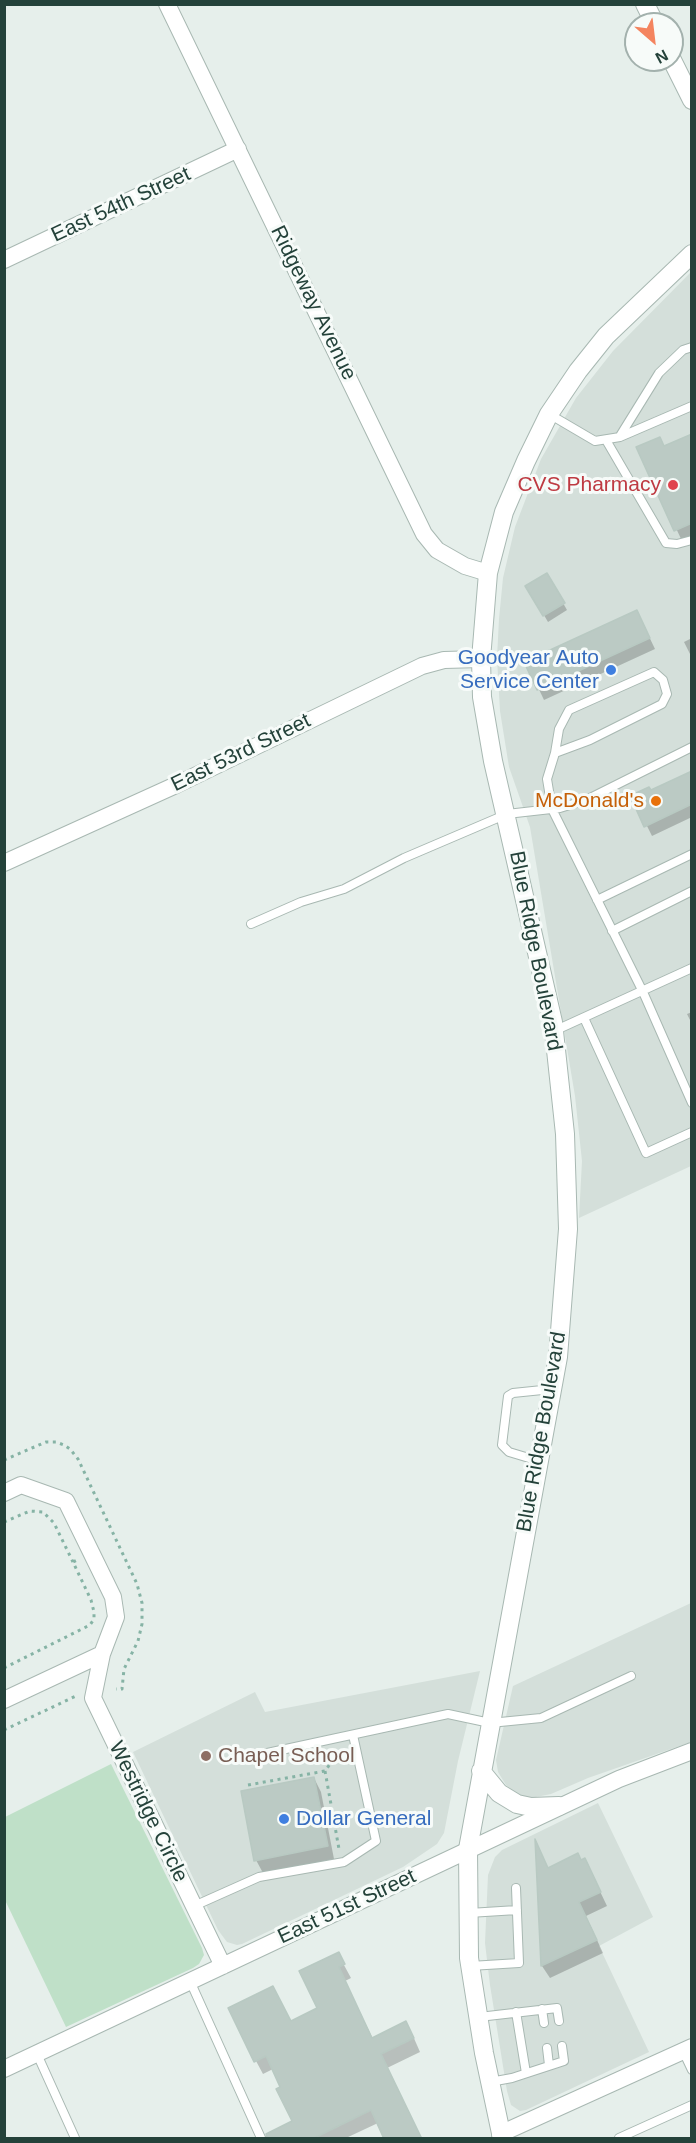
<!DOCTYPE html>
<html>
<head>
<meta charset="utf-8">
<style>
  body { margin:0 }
  #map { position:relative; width:696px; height:2143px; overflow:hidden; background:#e6efeb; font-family:Helvetica,sans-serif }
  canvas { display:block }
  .frame { position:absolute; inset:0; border:6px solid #24423a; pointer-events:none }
  .north { position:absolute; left:624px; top:12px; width:60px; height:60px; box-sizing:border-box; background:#f7fbf9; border:2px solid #a3b1ad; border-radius:50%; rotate:152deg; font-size:16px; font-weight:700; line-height:24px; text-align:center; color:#24423a }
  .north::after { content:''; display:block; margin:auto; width:21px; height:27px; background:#f4845f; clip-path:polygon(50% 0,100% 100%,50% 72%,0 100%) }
</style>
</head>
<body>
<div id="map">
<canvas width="696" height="2143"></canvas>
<div class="frame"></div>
<div class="north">N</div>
</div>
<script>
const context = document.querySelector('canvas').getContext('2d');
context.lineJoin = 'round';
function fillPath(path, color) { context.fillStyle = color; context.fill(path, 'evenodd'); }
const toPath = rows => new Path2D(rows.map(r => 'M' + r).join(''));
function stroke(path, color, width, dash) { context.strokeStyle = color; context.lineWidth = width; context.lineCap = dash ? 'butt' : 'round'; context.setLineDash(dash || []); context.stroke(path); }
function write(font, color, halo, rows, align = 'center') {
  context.font = font + ' Helvetica,sans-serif'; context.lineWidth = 6; context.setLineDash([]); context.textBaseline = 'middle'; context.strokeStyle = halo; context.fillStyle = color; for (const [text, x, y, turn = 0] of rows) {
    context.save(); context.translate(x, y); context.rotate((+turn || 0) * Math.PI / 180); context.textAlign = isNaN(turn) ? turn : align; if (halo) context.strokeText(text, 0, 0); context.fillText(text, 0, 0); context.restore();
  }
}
fillPath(toPath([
  [691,272,691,1166,579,1218,582,1161,575,1096,530,827,509,767,500,711,497,658,499,619,503,578,515,527,541,459,576,398,613,351],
  [691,1603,691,1742,588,1778,551,1794,531,1798,519,1796,506,1785,498,1772,496,1760,513,1686],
  [480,1671,458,1761,444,1833,437,1844,403,1867,242,1944,237,1945,227,1942,218,1930,133,1752,255,1692,265,1712],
  [598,1803,653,1917,599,1946,649,2052,526,2110,520,2111,511,2105,507,2091,490,1985,485,1943,488,1875,495,1857,502,1850]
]), '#d4dfda');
fillPath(toPath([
  [111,1764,202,1948,204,1955,199,1964,193,1968,66,2027,5,1900,5,1817]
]), '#bfe0c8');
fillPath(toPath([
  [692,435,692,540,683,543,638,448,664,448],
  [547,575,567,610,548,622,527,586],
  [642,622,655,649,544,700,526,662],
  [692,638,692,658,684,642],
  [692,773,692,817,652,836,634,800],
  [692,1012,692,1024,687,1014],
  [314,1778,321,1792,334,1859,263,1873,256,1860],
  [536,1846,548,1869,585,1860,607,1906,586,1916,603,1953,550,1978,542,1966],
  [338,1954,351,1978,345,1981,373,2039,413,2036,420,2052,387,2068,378,2123,346,2138,272,2138,294,2122,282,2087,273,2069,263,2074,256,2061,291,2023,319,2009]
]), '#0003');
const building = toPath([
  [692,434,692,523,674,531,636,447,660,437,664,446,692,434],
  [547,573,565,603,543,616,525,586,547,573],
  [637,610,650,638,537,690,524,662,637,610],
  [692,771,692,804,644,827,632,800,638,797,636,793,649,787,651,790,692,771],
  [314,1777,328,1846,254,1861,241,1791,314,1777],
  [535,1839,548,1868,578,1853,581,1860,585,1858,601,1892,579,1902,597,1940,541,1966,535,1839],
  [339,1952,345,1964,339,1967,372,2038,406,2021,414,2038,381,2054,422,2139,384,2139,371,2110,312,2139,267,2139,266,2134,292,2121,276,2089,280,2087,266,2056,254,2062,228,2008,273,1986,291,2021,317,2008,299,1971,339,1952]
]);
fillPath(building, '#bbcac4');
stroke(building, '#b8c9c2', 1.5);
const service = toPath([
  [549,414,595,441,620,437,692,406],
  [620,436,659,373,683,350,692,347],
  [606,440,666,543,677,544,692,540],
  [555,753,559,729,569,710,654,672,663,680,667,694,662,704,590,740,555,753,547,779,552,809,643,992,692,1103],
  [597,900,692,854],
  [251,924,301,902,344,889,404,858,507,814,560,808,586,800,692,747],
  [612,931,692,891],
  [584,1018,646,1153,692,1132],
  [554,1031,692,968],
  [539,1461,509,1452,502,1445,508,1396,513,1393,552,1389],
  [258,1755,448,1714,490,1723,541,1718,631,1676],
  [194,1906,259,1877,344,1862,376,1841,353,1735],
  [469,1913,517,1910],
  [470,1966,519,1963,516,1888],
  [190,1981,261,2138],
  [542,2009,544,2023],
  [516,2012,526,2073],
  [479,2017,557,2008,559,2021],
  [547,2048,549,2065],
  [683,2051,692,2070],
  [37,2054,75,2138],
  [490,2082,512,2078,564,2061,562,2046],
  [619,2138,692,2105]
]);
const minor = toPath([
  [167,4,424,534,437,550,465,566,488,573],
  [4,260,238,149],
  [4,863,176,785,422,666,444,660,481,659],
  [4,1493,21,1485,66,1501,113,1597,116,1617,102,1654,93,1698,223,1966],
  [4,1700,102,1654],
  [4,2069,619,1779,692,1751],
  [500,2134,692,2047]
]);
const tertiary = toPath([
  [645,4,655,24],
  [672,60,692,100],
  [481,1771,499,1793,517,1804,531,1807,559,1806],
  [502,2138,484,2053,469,1958,468,1849,558,1357,568,1229,565,1134,553,1022,493,761,482,697,481,659,488,573,504,512,526,461,549,414,578,371,606,336,692,254]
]);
stroke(service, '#a8b8b2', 10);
stroke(minor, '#a8b8b2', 18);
stroke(tertiary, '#a8b8b2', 20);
stroke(toPath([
  [4,1460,46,1442,56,1442,64,1445,70,1449,78,1459,137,1584,142,1603,142,1624,138,1641,124,1669,122,1689,116,1689],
  [4,1522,30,1511,43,1512,54,1523,73,1562],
  [4,1668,90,1625,94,1619,94,1612,91,1600,73,1562,77,1560],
  [4,1730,76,1696],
  [325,1771,339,1849],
  [248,1785,325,1771,337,1754]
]), '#86b3a5', 3, [3, 4.5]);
stroke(service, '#fff', 8);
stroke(minor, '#fff', 16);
stroke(tertiary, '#fff', 18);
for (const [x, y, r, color] of [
  [673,485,6,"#e0444e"],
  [611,670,6,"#3f7fe0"],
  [656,801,6,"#e8710a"],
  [206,1756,6,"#8d6e63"],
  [284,1819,6,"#3f7fe0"]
]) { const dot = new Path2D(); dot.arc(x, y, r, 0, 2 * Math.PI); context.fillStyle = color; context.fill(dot); stroke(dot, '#f7fbf9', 2); }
write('21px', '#24423a', '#f7fbf9', [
  ["East 54th Street",121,205,-25],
  ["Ridgeway Avenue",313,303,64],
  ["East 53rd Street",241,753,-26],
  ["Blue Ridge Boulevard",535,951,79],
  ["Blue Ridge Boulevard",542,1432,-80],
  ["Westridge Circle",148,1812,64],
  ["East 51st Street",347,1907,-25]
]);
write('21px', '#be3a42', '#f7fbf9', [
  ["CVS Pharmacy",661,485]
], 'right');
write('21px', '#366cbe', '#f7fbf9', [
  ["Goodyear Auto",599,658],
  ["Service Center",599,682],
  ["Dollar General",296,1819,"left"]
], 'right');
write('21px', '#c56008', '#f7fbf9', [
  ["McDonald's",644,801]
], 'right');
write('21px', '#785e54', '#f7fbf9', [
  ["Chapel School",218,1756]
], 'left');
</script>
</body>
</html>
